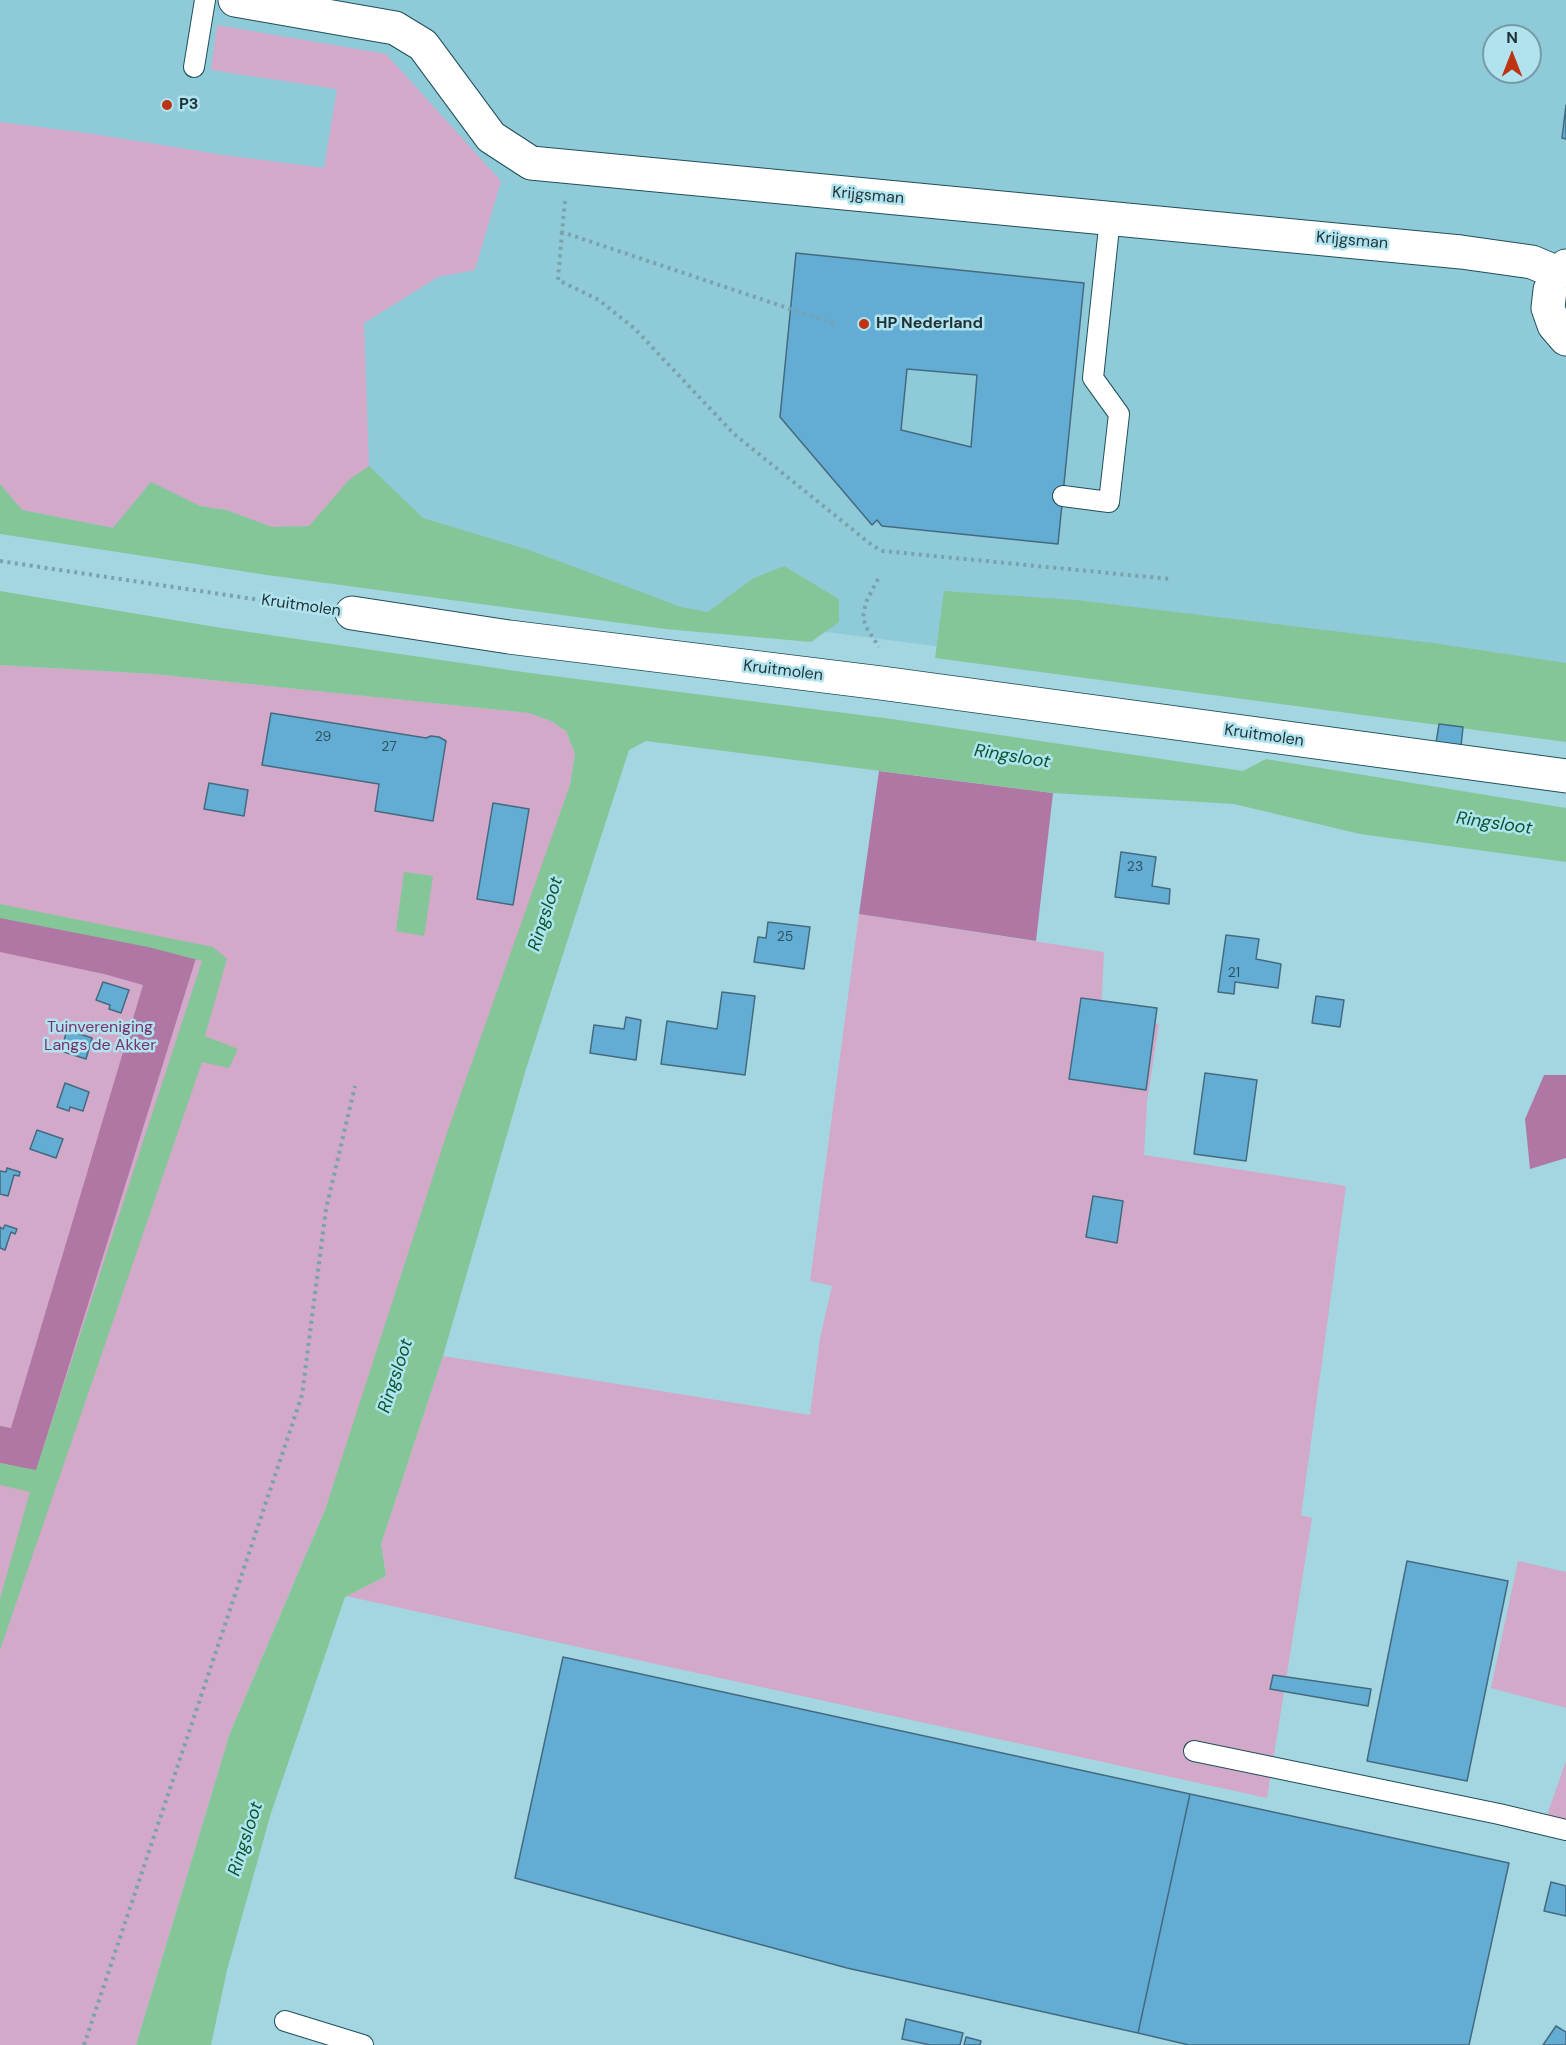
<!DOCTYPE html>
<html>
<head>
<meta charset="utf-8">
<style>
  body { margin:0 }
  #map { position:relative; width:1566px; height:2045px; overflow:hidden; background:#a4d6e2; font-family:"DM Sans",sans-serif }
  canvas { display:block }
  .north { position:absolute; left:1482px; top:24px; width:60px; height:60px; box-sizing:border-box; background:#b1e3ef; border:2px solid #769ca5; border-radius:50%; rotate:0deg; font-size:16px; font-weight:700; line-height:24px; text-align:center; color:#1e3237 }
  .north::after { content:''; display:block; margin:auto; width:21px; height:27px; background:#bd3314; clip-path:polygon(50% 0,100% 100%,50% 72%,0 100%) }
</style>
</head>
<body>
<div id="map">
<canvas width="1566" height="2045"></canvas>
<div class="north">N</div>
</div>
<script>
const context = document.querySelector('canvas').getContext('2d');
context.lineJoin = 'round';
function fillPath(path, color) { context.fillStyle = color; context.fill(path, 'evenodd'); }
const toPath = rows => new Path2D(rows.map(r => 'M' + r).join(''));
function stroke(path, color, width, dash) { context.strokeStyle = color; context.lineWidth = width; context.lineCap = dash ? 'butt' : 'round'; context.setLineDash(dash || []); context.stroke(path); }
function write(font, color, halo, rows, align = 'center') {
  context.font = font + ' "DM Sans",sans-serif'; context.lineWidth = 5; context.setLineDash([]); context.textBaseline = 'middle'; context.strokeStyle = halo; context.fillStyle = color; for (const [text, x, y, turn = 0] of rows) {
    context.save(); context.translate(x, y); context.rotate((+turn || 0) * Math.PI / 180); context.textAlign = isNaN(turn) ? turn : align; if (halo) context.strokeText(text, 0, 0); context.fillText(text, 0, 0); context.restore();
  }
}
fillPath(toPath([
  [0,0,1566,0,1566,727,335,569,0,515],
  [1494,36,1530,36,1530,72,1494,72]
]), '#8fcad8');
fillPath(toPath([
  [217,25,386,54,501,181,475,270,438,277,364,323,369,466,349,480,310,526,272,527,226,510,200,506,151,482,113,528,22,510,0,484,0,122,94,134,223,155,324,168,337,89,211,70],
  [0,665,154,674,530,713,551,721,566,731,575,754,570,785,325,1510,230,1733,136,2045,0,2045],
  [859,914,1104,952,1101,1016,1159,1024,1147,1102,1144,1155,1346,1186,1301,1515,1312,1518,1267,1798,346,1596,386,1576,381,1544,443,1356,810,1415,820,1338,832,1286,810,1281],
  [1518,1561,1566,1572,1566,1708,1491,1688],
  [1566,1761,1566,1822,1546,1818]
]), '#d2a9c9');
fillPath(toPath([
  [879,771,1053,793,1036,941,859,914],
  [0,908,197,955,36,1471,0,1463,0,1426,11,1428,143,985,104,974,0,952],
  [1544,1075,1566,1075,1566,1158,1530,1169,1525,1119]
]), '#b077a5');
fillPath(toPath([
  [369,466,423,518,529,550,681,607,708,612,752,579,784,566,839,599,839,622,811,642,665,629,267,575,0,534,0,484,22,510,113,528,151,482,200,506,226,510,272,527,309,526,349,480],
  [0,591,222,628,530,673,892,719,1243,771,1266,759,1566,808,1566,862,1360,834,1234,804,1053,793,646,741,629,750,526,1069,443,1356,381,1544,386,1576,345,1597,271,1813,227,1970,211,2045,136,2045,230,1733,325,1510,448,1130,570,785,575,754,566,731,551,721,529,713,154,674,0,665],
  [944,591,1076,600,1433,643,1566,663,1566,742,935,658],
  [404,872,433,876,424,936,396,931],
  [0,904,213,947,227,959,205,1036,238,1049,229,1068,202,1062,0,1650,0,1599,30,1492,0,1485,0,1463,36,1470,202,961,148,947,0,918]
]), '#84c698');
const building = toPath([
  [1566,105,1566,139,1562,138,1566,105],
  [796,253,1084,283,1058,544,882,526,877,520,872,525,780,417,796,253],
  [907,369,977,375,971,447,901,430,907,369],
  [271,713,426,738,431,736,439,737,446,741,433,821,375,811,379,784,262,765,271,713],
  [1439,724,1463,727,1461,746,1436,743,1439,724],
  [209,783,248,790,244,816,204,809,209,783],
  [493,803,529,809,513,905,477,899,493,803],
  [1121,852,1156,857,1152,886,1170,889,1169,904,1115,897,1121,852],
  [768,922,810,927,804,969,754,962,758,937,766,938,768,922],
  [1226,935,1259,939,1256,959,1281,964,1278,988,1235,982,1234,994,1218,992,1226,935],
  [103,982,129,990,121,1013,109,1009,110,1005,96,1000,103,982],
  [722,992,755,996,745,1075,661,1064,667,1021,717,1029,722,992],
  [1316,996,1344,1000,1340,1027,1312,1023,1316,996],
  [1081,998,1157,1008,1146,1090,1069,1079,1081,998],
  [626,1017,641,1020,636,1060,590,1053,594,1025,624,1029,626,1017],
  [67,1030,92,1038,86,1059,61,1051,67,1030],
  [1205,1073,1257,1080,1246,1161,1194,1154,1205,1073],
  [65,1083,89,1092,83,1111,70,1107,69,1111,57,1107,65,1083],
  [37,1130,63,1139,56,1158,30,1149,37,1130],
  [7,1168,20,1172,19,1176,14,1175,8,1196,0,1194,0,1171,6,1172,7,1168],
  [1093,1196,1123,1201,1117,1243,1086,1237,1093,1196],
  [5,1225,17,1229,15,1234,11,1232,5,1250,0,1248,0,1227,3,1229,5,1225],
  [1407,1561,1508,1581,1467,1781,1367,1761,1407,1561],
  [563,1657,1190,1794,1138,2033,847,1968,515,1878,563,1657],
  [1273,1675,1371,1689,1368,1706,1270,1689,1273,1675],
  [1190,1794,1509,1863,1469,2045,1189,2045,1138,2033,1190,1794],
  [1551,1882,1566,1886,1566,1916,1544,1911,1551,1882],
  [906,2019,963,2033,960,2045,930,2045,902,2039,906,2019],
  [1556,2026,1566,2032,1566,2045,1543,2045,1556,2026],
  [966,2037,981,2041,980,2045,964,2045,966,2037]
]);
fillPath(building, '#63add5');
stroke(building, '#446a7f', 1.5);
const lane = toPath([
  [194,67,205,0],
  [1063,496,1109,502,1119,414,1093,378,1110,218],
  [1194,1751,1499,1814,1566,1830],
  [285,2021,363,2045]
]);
const street = toPath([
  [235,0,395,28,423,45,491,137,531,163,1461,252,1532,262,1558,273],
  [1566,266,1558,273,1550,290,1548,308,1554,325,1566,339],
  [352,613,509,637,881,683,1566,776]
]);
stroke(lane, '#204f59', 22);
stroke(street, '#204f59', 35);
stroke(toPath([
  [565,201,562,232,835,324],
  [562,232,558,280,599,300,635,329,734,434,873,546,883,551,1170,579],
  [0,561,320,609],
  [878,579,866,602,863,617,866,627,879,647],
  [84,2045,302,1395,326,1209,355,1086]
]), '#79a2ac', 4, [3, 4.5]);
stroke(lane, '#fff', 20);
stroke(street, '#fff', 33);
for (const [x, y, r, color] of [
  [167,105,6,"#bd3314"],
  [864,324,6,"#bd3314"]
]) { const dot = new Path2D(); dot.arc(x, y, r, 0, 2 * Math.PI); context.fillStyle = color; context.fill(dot); stroke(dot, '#b1e3ef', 2); }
write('14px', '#2f515e', null, [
  ["29",323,737],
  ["27",389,747],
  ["23",1135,867],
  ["25",785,937],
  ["21",1234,973]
]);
write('bold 16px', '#1e3237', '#b1e3ef', [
  ["P3",179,105],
  ["HP Nederland",876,324]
], 'left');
write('16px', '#1e3237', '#b1e3ef', [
  ["Krijgsman",868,196,5],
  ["Krijgsman",1352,241,5],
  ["Kruitmolen",301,606,8],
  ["Kruitmolen",783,671,7],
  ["Kruitmolen",1264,736,8]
]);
write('16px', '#78326e', '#b1e3ef', [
  ["Tuinvereniging",100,1028],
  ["Langs de Akker",100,1046]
]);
write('italic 18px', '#06572e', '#b1e3ef', [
  ["Ringsloot",1012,757,9],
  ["Ringsloot",1494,824,8],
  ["Ringsloot",546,914,-72],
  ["Ringsloot",396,1376,-72],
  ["Ringsloot",246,1839,-72]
]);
</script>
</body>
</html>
